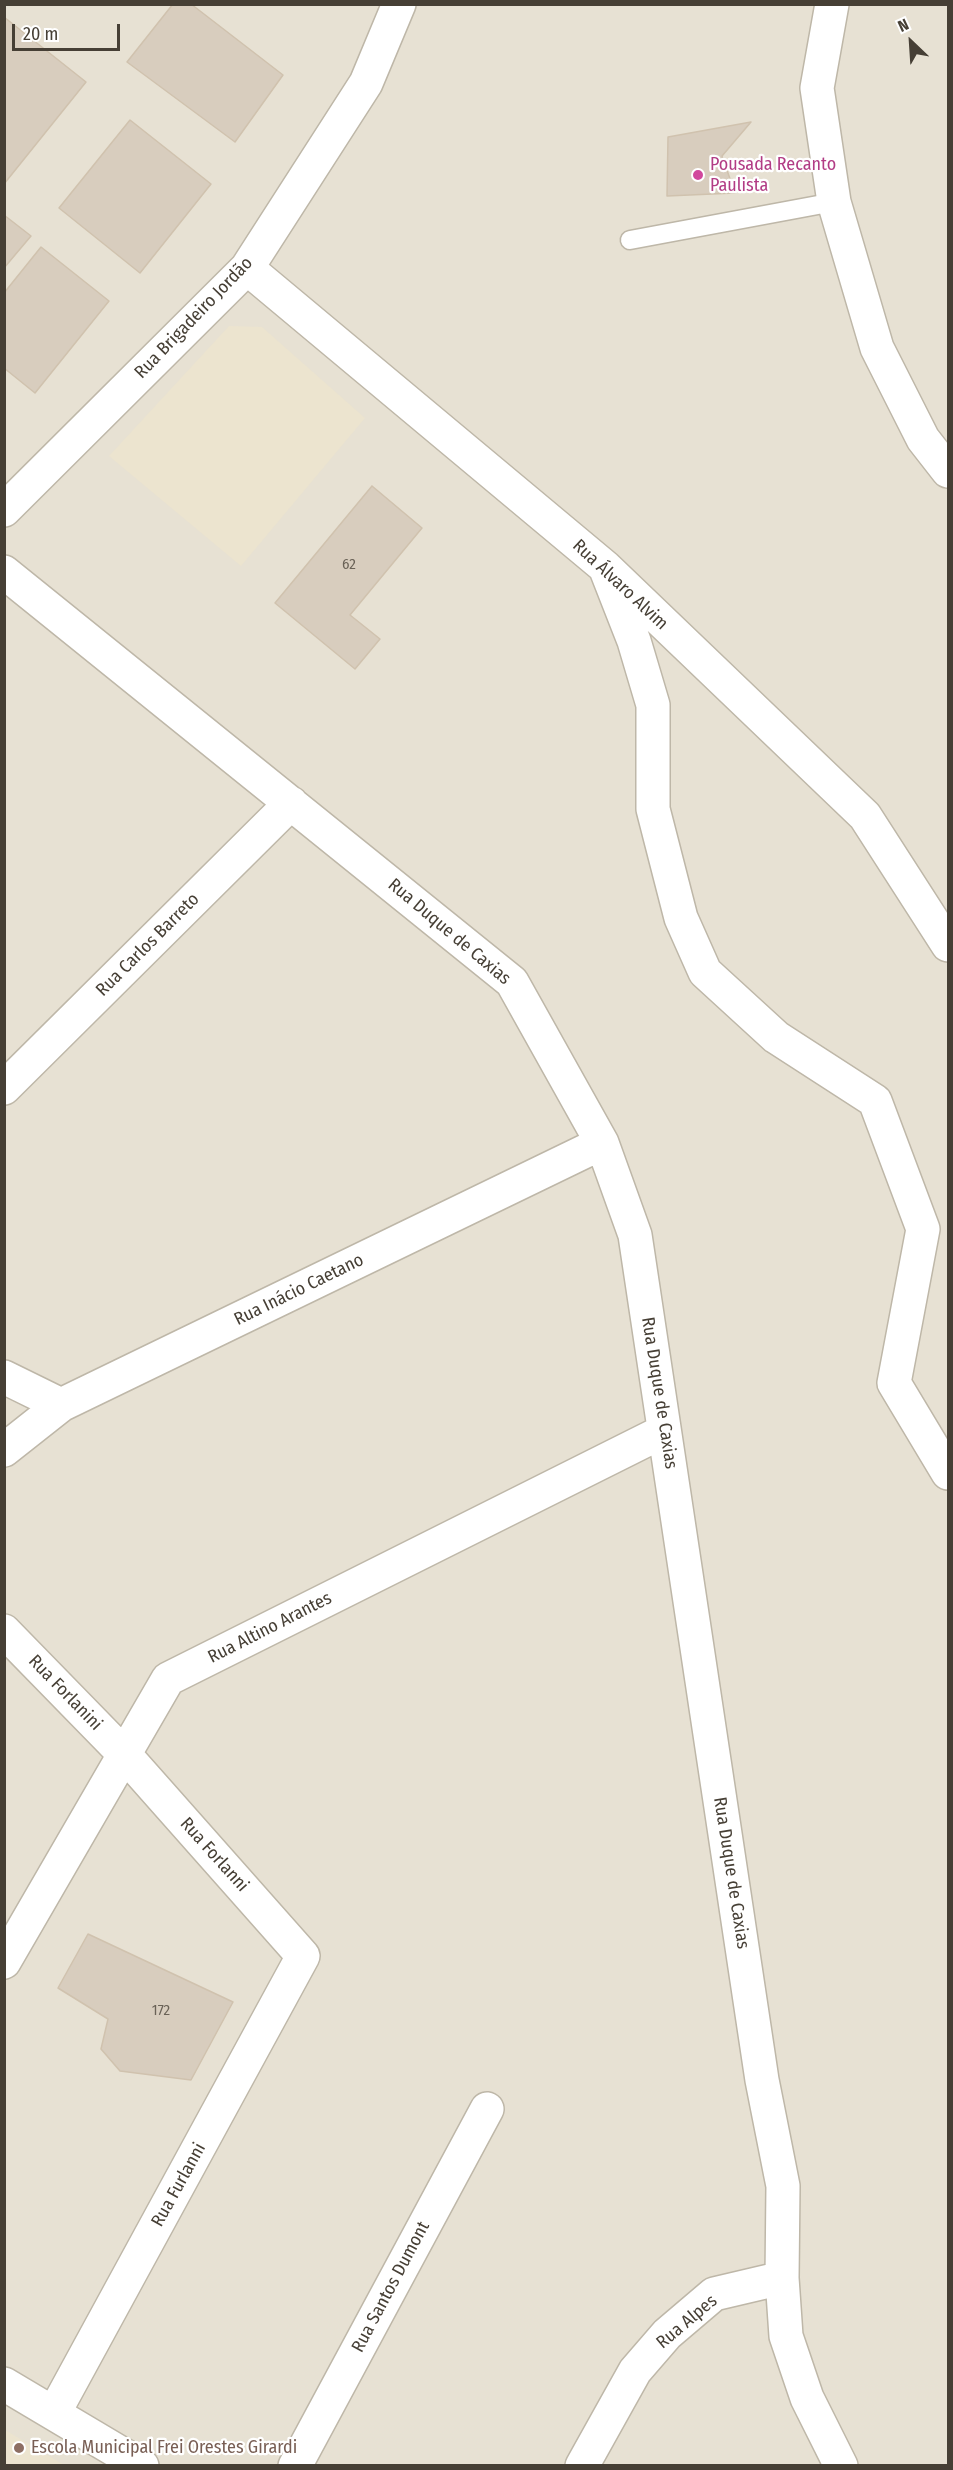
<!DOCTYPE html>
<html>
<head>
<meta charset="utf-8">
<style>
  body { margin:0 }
  #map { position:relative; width:953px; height:2470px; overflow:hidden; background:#f3efe6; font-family:"Fira Sans Condensed",sans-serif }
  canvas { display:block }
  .frame { position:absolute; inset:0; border:6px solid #463f35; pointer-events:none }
  .north { position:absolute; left:881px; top:12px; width:60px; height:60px; -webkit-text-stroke:4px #fff; paint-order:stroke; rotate:335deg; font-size:16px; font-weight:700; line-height:24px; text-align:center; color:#463f35 }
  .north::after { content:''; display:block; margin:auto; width:21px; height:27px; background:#463f35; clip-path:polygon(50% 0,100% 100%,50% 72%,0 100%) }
  .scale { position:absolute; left:12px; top:24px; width:108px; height:27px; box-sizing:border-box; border:3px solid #463f35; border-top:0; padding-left:8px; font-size:18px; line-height:21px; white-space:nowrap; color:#463f35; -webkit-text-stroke:4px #fff; paint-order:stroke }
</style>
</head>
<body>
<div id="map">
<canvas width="953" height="2470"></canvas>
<div class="frame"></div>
<div class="north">N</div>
<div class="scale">20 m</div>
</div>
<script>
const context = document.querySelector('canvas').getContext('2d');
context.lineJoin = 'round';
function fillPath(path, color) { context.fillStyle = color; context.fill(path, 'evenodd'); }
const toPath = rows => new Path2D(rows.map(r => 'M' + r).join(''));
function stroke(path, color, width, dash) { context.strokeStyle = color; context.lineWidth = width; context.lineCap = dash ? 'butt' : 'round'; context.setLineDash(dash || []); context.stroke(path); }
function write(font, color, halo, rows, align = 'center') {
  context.font = font + ' "Fira Sans Condensed",sans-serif'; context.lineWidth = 4.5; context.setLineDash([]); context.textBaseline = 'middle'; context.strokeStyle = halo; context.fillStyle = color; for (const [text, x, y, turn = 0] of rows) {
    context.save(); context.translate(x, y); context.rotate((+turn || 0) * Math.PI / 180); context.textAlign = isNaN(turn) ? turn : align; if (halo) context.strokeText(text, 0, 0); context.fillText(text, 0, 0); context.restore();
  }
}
fillPath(toPath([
  [5,5,948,5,948,2465,5,2465]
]), '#e7e1d3');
fillPath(toPath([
  [229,326,262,327,365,418,241,566,109,456],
  [5,2430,64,2465,5,2465]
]), '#ece4cf');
const building = toPath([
  [173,4,191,4,283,75,235,142,127,62,173,4],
  [4,17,86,82,4,184,4,17],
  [130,120,211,184,140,273,59,208,130,120],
  [751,122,722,156,735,193,667,196,668,137,751,122],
  [4,215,31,236,4,268,4,215],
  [41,247,109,301,35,393,4,368,4,293,41,247],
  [372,486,422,528,350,615,380,639,355,669,275,603,372,486],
  [88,1934,233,2002,191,2080,120,2071,101,2049,108,2019,58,1988,88,1934]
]);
fillPath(building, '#d8cdbe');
stroke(building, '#d0c2ae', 1.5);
const service = toPath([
  [630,240,834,202]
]);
const minor = toPath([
  [832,4,817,88,834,202,877,348,923,439,948,471],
  [247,268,605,567,865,816,948,945],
  [4,510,247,268,366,83,399,4],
  [605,567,634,641,653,705,653,809,681,918,705,972,776,1037,875,1101,923,1229,894,1383,948,1473],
  [4,572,512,982,602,1143,635,1235,762,2080,783,2186,782,2278,786,2336,807,2398,841,2466],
  [4,1088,291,803],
  [4,1377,61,1405],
  [4,1450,61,1405,602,1143],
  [4,1631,125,1755,303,1956,54,2413],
  [4,1962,168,1679,664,1431],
  [4,2384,142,2466],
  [295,2466,487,2109],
  [582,2466,635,2371,667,2334,714,2294,782,2278]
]);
stroke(service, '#beb7a8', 21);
stroke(minor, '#beb7a8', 36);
stroke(service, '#fff', 18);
stroke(minor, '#fff', 33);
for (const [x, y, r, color] of [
  [698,175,6,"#d1479c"],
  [19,2448,6,"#8d6e63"]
]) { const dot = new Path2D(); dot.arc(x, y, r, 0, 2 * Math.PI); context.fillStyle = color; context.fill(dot); stroke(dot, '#fff', 2); }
write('15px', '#6a6257', null, [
  ["62",349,565],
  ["172",161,2011]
]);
write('18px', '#b23c85', '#fff', [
  ["Pousada Recanto",710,165],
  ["Paulista",710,186]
], 'left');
write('18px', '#463f35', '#fff', [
  ["Rua Brigadeiro Jordão",194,318,-46],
  ["Rua Álvaro Alvim",620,585,43],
  ["Rua Duque de Caxias",449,932,40],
  ["Rua Carlos Barreto",148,945,-45],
  ["Rua Inácio Caetano",299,1290,-26],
  ["Rua Duque de Caxias",659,1393,81],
  ["Rua Altino Arantes",270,1628,-27],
  ["Rua Forlanini",65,1693,46],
  ["Rua Forlanni",214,1855,48],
  ["Rua Duque de Caxias",731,1873,81],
  ["Rua Furlanni",179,2185,-61],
  ["Rua Santos Dumont",391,2287,-62],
  ["Rua Alpes",687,2322,-40]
]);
write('18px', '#785e54', '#fff', [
  ["Escola Municipal Frei Orestes Girardi",31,2448]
], 'left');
</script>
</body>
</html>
